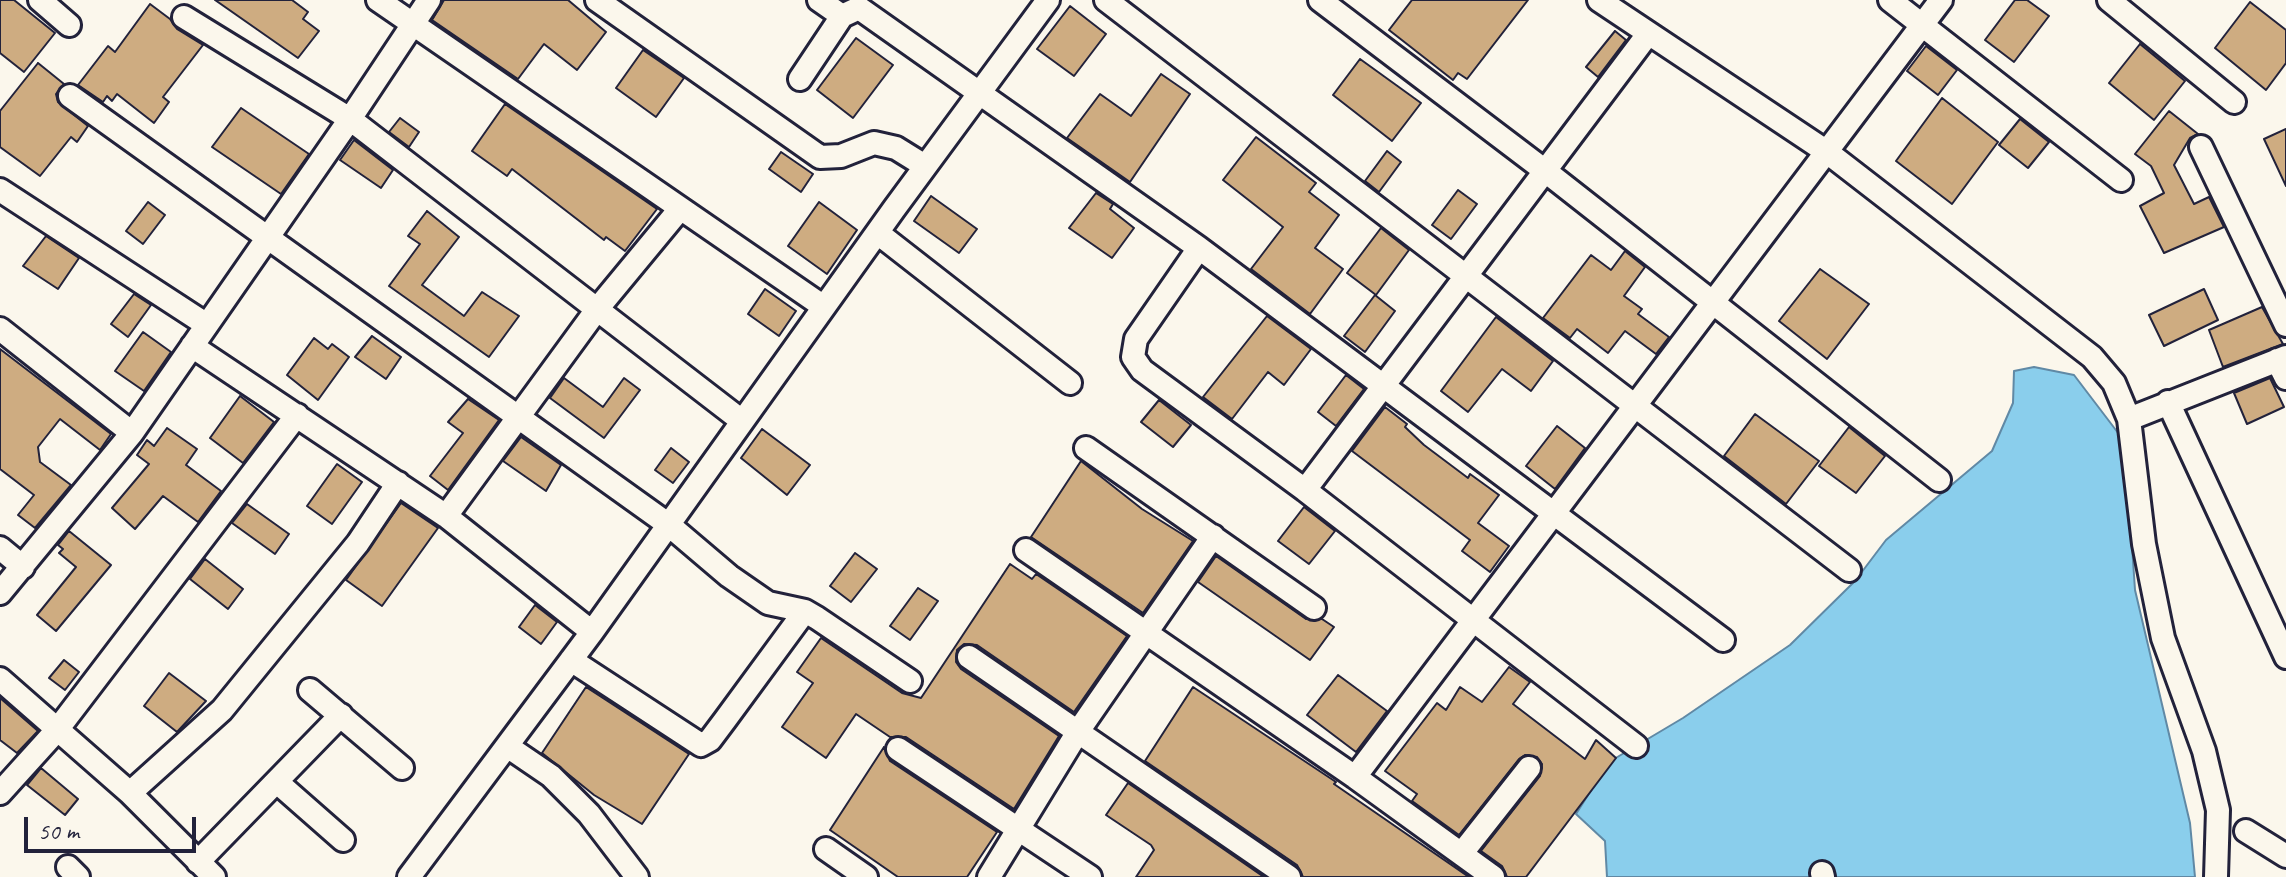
<!DOCTYPE html>
<html>
<head>
<meta charset="utf-8">
<style>
  body { margin:0 }
  #map { position:relative; width:2286px; height:877px; overflow:hidden; background:#fbf7ec; font-family:Caveat,sans-serif }
  canvas { display:block }
  .scale { position:absolute; left:24px; top:817px; width:172px; height:36px; box-sizing:border-box; border:4px solid #22223b; border-top:0; padding-left:10px; font-size:24px; line-height:28px; white-space:nowrap; color:#22223b; -webkit-text-stroke:6px #fbf7ec; paint-order:stroke }
</style>
</head>
<body>
<div id="map">
<canvas width="2286" height="877"></canvas>
<div class="scale">50 m</div>
</div>
<script>
const context = document.querySelector('canvas').getContext('2d');
context.lineJoin = 'round';
function fillPath(path, color) { context.fillStyle = color; context.fill(path, 'evenodd'); }
const toPath = rows => new Path2D(rows.map(r => 'M' + r).join(''));
function stroke(path, color, width, dash) { context.strokeStyle = color; context.lineWidth = width; context.lineCap = dash ? 'butt' : 'round'; context.setLineDash(dash || []); context.stroke(path); }
const water = toPath([
  [2034,367,2074,375,2125,442,2135,590,2190,823,2195,877,1607,877,1605,841,1576,814,1609,762,1683,718,1790,645,1855,581,1886,540,1992,451,2013,403,2014,371,2034,367]
]);
fillPath(water, '#8aceec');
stroke(water, '#6089a5', 2);
const building = toPath([
  [0,0,14,0,55,33,24,72,0,53,0,0],
  [215,0,292,0,308,12,303,19,319,31,298,58,215,0],
  [444,0,568,0,606,32,577,70,544,44,518,79,432,20,444,0],
  [1412,0,1528,0,1467,79,1458,73,1453,80,1389,30,1412,0],
  [2015,0,2027,0,2049,16,2014,62,1985,40,2015,0],
  [2250,2,2286,30,2286,63,2266,90,2215,48,2250,2],
  [150,4,170,19,177,29,203,45,163,97,169,102,154,123,117,94,112,101,107,96,103,102,78,85,108,46,115,52,150,4],
  [1070,6,1106,34,1074,76,1037,49,1070,6],
  [1615,31,1626,40,1598,77,1586,67,1615,31],
  [856,38,893,65,853,118,817,90,856,38],
  [2140,44,2185,81,2154,120,2109,83,2140,44],
  [1926,46,1957,70,1938,95,1907,71,1926,46],
  [643,50,684,78,656,117,616,88,643,50],
  [1360,59,1421,103,1392,141,1333,95,1360,59],
  [38,63,64,84,56,94,58,102,88,126,77,142,71,137,40,176,0,147,0,111,38,63],
  [1161,74,1190,94,1130,182,1067,138,1100,94,1131,116,1161,74],
  [1942,98,1998,142,1952,204,1896,161,1942,98],
  [505,104,657,209,625,251,606,237,604,240,512,169,507,176,472,151,505,104],
  [241,108,309,154,281,194,212,147,241,108],
  [2169,111,2198,134,2190,138,2174,165,2194,204,2209,197,2224,227,2164,253,2140,206,2164,193,2151,166,2135,154,2169,111],
  [400,118,419,132,409,147,389,132,400,118],
  [2020,119,2049,142,2028,168,1999,145,2020,119],
  [2286,129,2286,186,2264,139,2286,129],
  [1256,137,1316,183,1309,192,1339,215,1315,248,1343,269,1310,314,1251,269,1283,227,1223,180,1256,137],
  [354,140,393,170,381,188,340,160,354,140],
  [1387,151,1401,162,1379,192,1365,181,1387,151],
  [781,152,813,174,801,192,769,169,781,152],
  [1458,190,1477,204,1451,239,1432,225,1458,190],
  [1096,193,1113,204,1110,209,1134,228,1112,258,1069,228,1096,193],
  [931,196,977,229,959,253,914,221,931,196],
  [148,202,165,215,143,244,126,231,148,202],
  [819,202,857,230,827,274,788,246,819,202],
  [427,211,459,237,422,285,464,316,482,292,519,316,489,357,389,286,420,244,408,236,427,211],
  [1381,228,1409,250,1376,295,1347,273,1381,228],
  [46,236,79,258,58,289,23,266,46,236],
  [1625,251,1645,267,1624,296,1642,309,1638,314,1669,337,1656,354,1625,331,1608,353,1577,329,1570,338,1543,318,1591,255,1611,270,1625,251],
  [1820,269,1869,304,1827,359,1779,321,1820,269],
  [765,289,796,311,779,336,748,314,765,289],
  [2204,289,2218,320,2164,346,2149,315,2204,289],
  [134,294,151,305,128,337,111,324,134,294],
  [1375,295,1395,311,1365,352,1344,336,1375,295],
  [2262,307,2283,344,2223,367,2209,330,2262,307],
  [1267,316,1311,349,1284,385,1268,372,1232,419,1203,397,1267,316],
  [1496,317,1553,361,1531,391,1502,369,1468,412,1441,391,1496,317],
  [143,332,171,352,144,391,115,371,143,332],
  [372,336,401,357,386,379,355,357,372,336],
  [314,338,328,349,332,344,349,357,318,400,287,375,314,338],
  [0,349,111,434,100,450,60,419,38,447,40,462,71,485,35,528,18,515,34,495,0,469,0,349],
  [1346,375,1364,389,1336,426,1318,412,1346,375],
  [564,378,603,407,624,378,640,390,604,438,550,398,564,378],
  [2270,378,2284,407,2247,424,2234,393,2270,378],
  [240,396,274,422,243,463,210,438,240,396],
  [468,399,499,420,448,490,430,476,463,433,448,422,468,399],
  [1159,400,1191,425,1173,447,1141,422,1159,400],
  [1385,407,1407,424,1405,427,1424,445,1468,478,1470,474,1499,495,1478,523,1509,546,1490,572,1462,551,1470,540,1352,451,1385,407],
  [1755,414,1819,461,1786,504,1724,456,1755,414],
  [1557,426,1585,448,1555,489,1526,466,1557,426],
  [1849,427,1885,456,1856,493,1819,466,1849,427],
  [167,428,197,449,186,465,221,491,198,522,163,496,135,529,112,508,149,464,137,455,147,440,154,446,167,428],
  [762,429,810,465,787,495,741,458,762,429],
  [521,437,561,465,546,491,503,461,521,437],
  [671,448,689,462,673,483,655,470,671,448],
  [1081,461,1142,509,1193,541,1143,613,1031,537,1081,461],
  [337,464,362,482,332,524,307,506,337,464],
  [401,503,438,528,382,606,346,580,401,503],
  [247,504,289,534,275,554,232,523,247,504],
  [1304,507,1335,531,1309,564,1278,541,1304,507],
  [69,531,111,565,56,631,37,615,76,567,59,553,63,549,58,545,69,531],
  [855,553,877,569,851,602,830,586,855,553],
  [1216,556,1306,619,1322,619,1334,627,1310,660,1198,582,1216,556],
  [205,559,243,589,228,609,190,579,205,559],
  [1010,564,1032,579,1036,574,1127,636,1074,712,977,645,964,644,957,650,956,662,961,669,1059,736,1014,809,906,737,890,737,856,714,826,758,782,727,813,683,797,672,821,638,902,693,921,698,1010,564],
  [918,588,938,601,910,640,890,626,918,588],
  [535,605,557,622,541,644,519,627,535,605],
  [64,660,79,672,65,690,49,678,64,660],
  [1509,667,1530,682,1513,704,1585,759,1596,740,1616,758,1526,877,1507,877,1502,866,1481,851,1540,776,1542,764,1537,757,1525,755,1519,759,1459,835,1412,801,1417,794,1385,771,1437,703,1446,710,1460,687,1482,702,1509,667],
  [169,673,206,701,177,732,144,706,169,673],
  [1338,675,1387,711,1356,752,1307,715,1338,675],
  [586,687,689,754,642,824,594,795,542,753,586,687],
  [1193,687,1336,782,1334,784,1469,877,1303,877,1297,865,1145,761,1193,687],
  [0,698,38,731,17,753,0,740,0,698],
  [884,747,890,761,997,832,967,877,898,877,830,830,884,747],
  [41,768,78,799,65,815,27,785,41,768],
  [1128,783,1264,877,1136,877,1154,850,1151,845,1106,815,1128,783]
]);
fillPath(building, '#ceac81');
stroke(building, '#22223b', 2);
const minor = toPath([
  [40,0,69,25],
  [378,0,824,307],
  [597,0,820,157,841,156,874,143,896,148,925,166],
  [819,0,842,16],
  [1106,0,1849,570],
  [1320,0,1544,170,1939,480],
  [1599,0,1827,152,2092,357,2114,383,2129,419,2144,544,2163,638,2204,751,2218,810,2216,877],
  [1890,0,2121,180],
  [2109,0,2234,102],
  [184,17,350,119,742,421],
  [800,79,842,16,859,8,1199,248,1723,640],
  [70,96,669,525,729,576,768,603,805,611,817,618,910,681],
  [2201,147,2286,325],
  [0,190,207,325],
  [879,234,1070,383],
  [1199,248,1136,339,1133,357,1142,370,1305,490,1636,746],
  [0,329,132,433],
  [192,346,446,516,592,632],
  [2277,360,2286,378],
  [2168,402,2286,657],
  [2129,419,2286,357],
  [1086,448,1314,608],
  [1305,490,1648,34],
  [446,516,598,308,679,210],
  [0,548,23,567],
  [1026,550,1355,777,1493,877],
  [0,593,132,433,350,119,429,0],
  [969,657,1289,877],
  [571,660,701,745,710,740,725,720,805,611],
  [0,679,130,793,214,877],
  [310,690,402,768],
  [507,746,551,776,589,814,637,877],
  [898,749,1090,877],
  [1355,777,1941,0],
  [277,782,343,840],
  [0,793,57,730,297,415],
  [130,793,222,710,358,543,398,483],
  [2246,831,2286,856],
  [826,849,866,877],
  [1462,853,1529,768],
  [198,862,341,715],
  [68,867,78,877],
  [1822,873,1823,877],
  [409,877,592,632,894,209,1048,0],
  [989,877,1079,730,1213,536]
]);
stroke(minor, '#22223b', 28);
stroke(minor, '#fbf7ec', 22);
</script>
</body>
</html>
